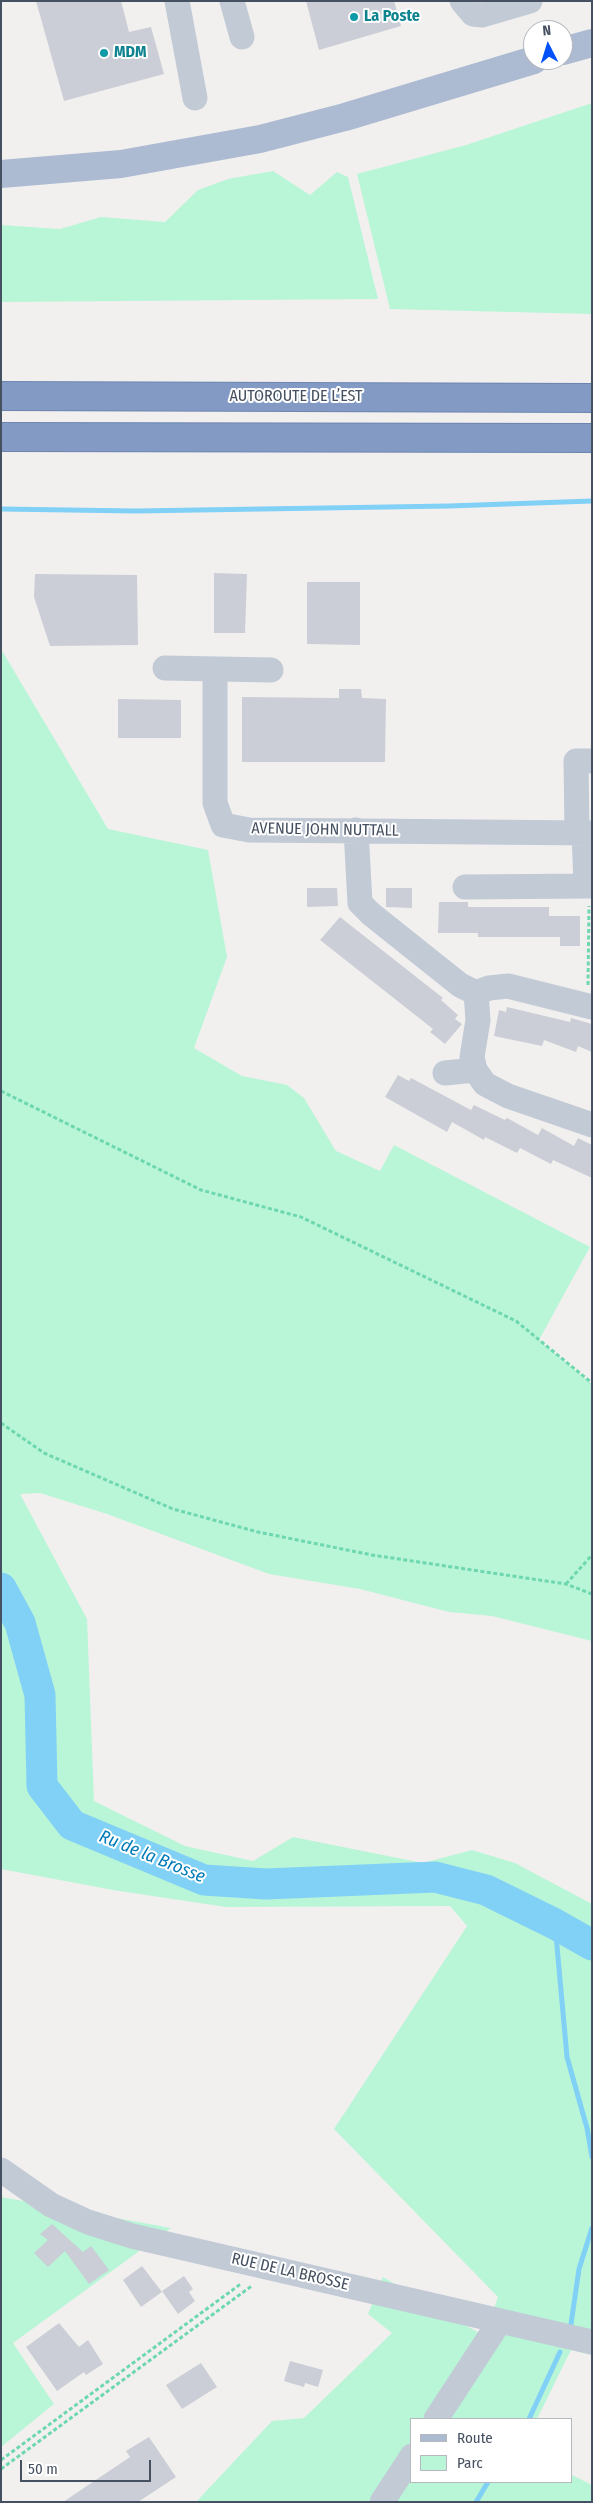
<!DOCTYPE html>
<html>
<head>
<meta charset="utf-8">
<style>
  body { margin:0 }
  #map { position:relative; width:593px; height:2503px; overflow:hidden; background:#f2f0ef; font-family:"Fira Sans Condensed",sans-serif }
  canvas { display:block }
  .frame { position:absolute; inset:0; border:2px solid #455060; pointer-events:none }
  .legend { position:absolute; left:410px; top:2418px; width:162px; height:65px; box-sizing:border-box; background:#fff; border:1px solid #b5b9bf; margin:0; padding:6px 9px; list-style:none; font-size:15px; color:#455060 }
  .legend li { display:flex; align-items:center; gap:10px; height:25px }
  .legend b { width:25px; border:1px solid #b5b9bf }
  .north { position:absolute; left:523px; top:20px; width:50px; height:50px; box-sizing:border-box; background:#fff; border:1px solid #b5b9bf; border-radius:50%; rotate:355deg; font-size:14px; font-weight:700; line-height:20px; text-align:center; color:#455060 }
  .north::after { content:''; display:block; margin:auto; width:18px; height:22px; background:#0451f8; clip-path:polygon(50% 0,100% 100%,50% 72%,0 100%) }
  .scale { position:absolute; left:20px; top:2460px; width:131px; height:22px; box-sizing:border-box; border:2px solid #455060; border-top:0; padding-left:6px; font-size:15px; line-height:18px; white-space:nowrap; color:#455060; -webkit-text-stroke:4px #fff; paint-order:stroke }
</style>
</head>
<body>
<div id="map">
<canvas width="593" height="2503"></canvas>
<div class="frame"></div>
<ul class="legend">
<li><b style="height:6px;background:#acbbd2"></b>Route</li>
<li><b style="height:14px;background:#b9f5d7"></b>Parc</li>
</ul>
<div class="north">N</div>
<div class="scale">50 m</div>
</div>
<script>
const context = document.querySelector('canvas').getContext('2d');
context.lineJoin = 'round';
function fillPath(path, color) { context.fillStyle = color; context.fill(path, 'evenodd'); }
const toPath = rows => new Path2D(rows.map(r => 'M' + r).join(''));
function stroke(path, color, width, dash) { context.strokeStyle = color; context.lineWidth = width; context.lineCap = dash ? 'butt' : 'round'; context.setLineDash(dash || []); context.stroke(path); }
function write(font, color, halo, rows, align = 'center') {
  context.font = font + ' "Fira Sans Condensed",sans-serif'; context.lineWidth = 4; context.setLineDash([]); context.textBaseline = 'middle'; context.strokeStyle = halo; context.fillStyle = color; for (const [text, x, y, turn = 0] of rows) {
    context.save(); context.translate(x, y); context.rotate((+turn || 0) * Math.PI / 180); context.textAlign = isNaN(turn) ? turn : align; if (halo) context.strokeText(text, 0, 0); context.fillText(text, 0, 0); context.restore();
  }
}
fillPath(toPath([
  [592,103,592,314,390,309,357,174,466,145],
  [273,171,310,195,337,172,348,177,378,299,1,302,1,225,60,229,101,217,165,222,198,190,228,179],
  [1,649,108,829,208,850,227,957,194,1048,242,1076,287,1085,304,1098,336,1151,380,1171,394,1145,590,1247,539,1340,592,1384,592,1641,492,1616,449,1612,360,1589,269,1574,107,1514,40,1493,20,1494,87,1619,94,1801,185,1846,253,1861,293,1837,423,1863,472,1850,515,1863,592,1904,592,2355,571,2350,537,2419,412,2419,412,2482,572,2482,572,2475,592,2485,591,2502,196,2502,272,2421,304,2418,392,2333,368,2314,383,2277,484,2336,498,2297,334,2129,467,1926,450,1906,226,1907,113,1890,1,1869],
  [1,2197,171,2228,13,2343,54,2404,1,2447]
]), '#b9f5d7');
stroke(toPath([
  [1,509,136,511,449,506,592,501],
  [555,1924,567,2057,587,2128,592,2157],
  [571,2324,579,2269,592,2228],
  [529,2419,560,2352],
  [476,2502,488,2482]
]), '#81d0f6', 5);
stroke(toPath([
  [1,1588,20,1623,40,1695,42,1786,72,1825,204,1880,266,1884,435,1877,486,1890,555,1924,592,1945]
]), '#81d0f6', 31);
fillPath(toPath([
  [36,1,121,1,129,32,151,27,164,74,64,101],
  [306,1,394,1,401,26,319,50],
  [214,573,247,574,245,633,214,633],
  [35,574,137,575,138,645,50,646,34,597],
  [307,582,360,582,360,645,307,644],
  [339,689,361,689,362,698,386,699,385,762,242,762,242,697,339,698],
  [118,699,181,700,181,738,118,738],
  [307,888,337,888,338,906,307,907],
  [386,888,412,888,412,908,386,907],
  [439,902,468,902,468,907,549,907,549,916,580,916,580,946,560,946,560,937,478,937,478,933,438,933],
  [340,917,443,998,441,1000,458,1015,455,1019,462,1024,445,1044,430,1032,433,1029,320,940],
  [507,1007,570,1022,571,1018,592,1024,592,1052,578,1046,576,1052,544,1040,542,1046,494,1036,499,1010,506,1012],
  [398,1075,409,1081,411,1078,471,1110,474,1105,505,1120,507,1118,538,1135,542,1128,574,1146,578,1138,592,1145,592,1178,553,1160,551,1164,520,1148,517,1153,485,1137,484,1140,452,1122,447,1132,385,1097],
  [52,2224,83,2252,91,2246,109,2270,89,2284,65,2251,48,2267,34,2253,48,2240,40,2234],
  [142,2266,162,2292,141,2307,123,2280],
  [184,2276,193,2289,189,2292,195,2301,178,2314,162,2291],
  [59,2323,79,2347,88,2340,103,2364,86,2375,84,2372,57,2391,26,2347],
  [290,2361,323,2370,318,2387,305,2383,304,2387,284,2381],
  [201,2363,217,2387,182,2409,166,2385],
  [149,2437,176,2477,138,2502,63,2502,130,2457,126,2451]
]), '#cbced6');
const highway = toPath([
  [1,396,592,398],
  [1,437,592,438]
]);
stroke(highway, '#6d85b0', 30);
stroke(toPath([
  [588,985,589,906],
  [1,1091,201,1190,301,1217,516,1321,592,1383],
  [1,1423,44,1453,173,1509,258,1532,372,1555,566,1584,592,1594],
  [566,1584,592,1555],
  [1,2460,242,2283],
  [1,2469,253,2285]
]), '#6dd7af', 3, [4, 2.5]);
stroke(toPath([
  [177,1,195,98],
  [232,1,242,37],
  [462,1,473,14,482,15,530,1],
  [165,668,271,670],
  [215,669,215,803,223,825,249,830,592,833],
  [356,830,360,903,371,914,460,985,476,993,489,988,508,986,592,1007],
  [577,832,576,761,592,761],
  [584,832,586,886],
  [465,887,592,886],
  [476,993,478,1020,472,1057,475,1070,485,1084,508,1096,592,1125],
  [445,1073,475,1070],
  [1,2170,51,2205,88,2222,132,2236,592,2342],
  [436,2419,500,2321],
  [382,2502,412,2456]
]), '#c2cad6', 25);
stroke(toPath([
  [563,51,592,43],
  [1,174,121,164,260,139,345,117,534,60]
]), '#acbbd2', 28);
stroke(highway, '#829ac4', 28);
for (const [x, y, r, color] of [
  [354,17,5,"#0f9aa8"],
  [104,53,5,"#0f9aa8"]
]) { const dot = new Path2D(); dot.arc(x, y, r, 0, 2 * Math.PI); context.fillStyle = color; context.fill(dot); stroke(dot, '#fff', 2); }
write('bold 16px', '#0d838f', '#fff', [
  ["La Poste",364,17],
  ["MDM",114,53]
], 'left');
write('16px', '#455060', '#fff', [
  ["AUTOROUTE DE L’EST",296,397],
  ["AVENUE JOHN NUTTALL",325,830,1],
  ["RUE DE LA BROSSE",290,2272,13]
]);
write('italic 18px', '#007bb8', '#fff', [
  ["Ru de la Brosse",152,1857,22]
]);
</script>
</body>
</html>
